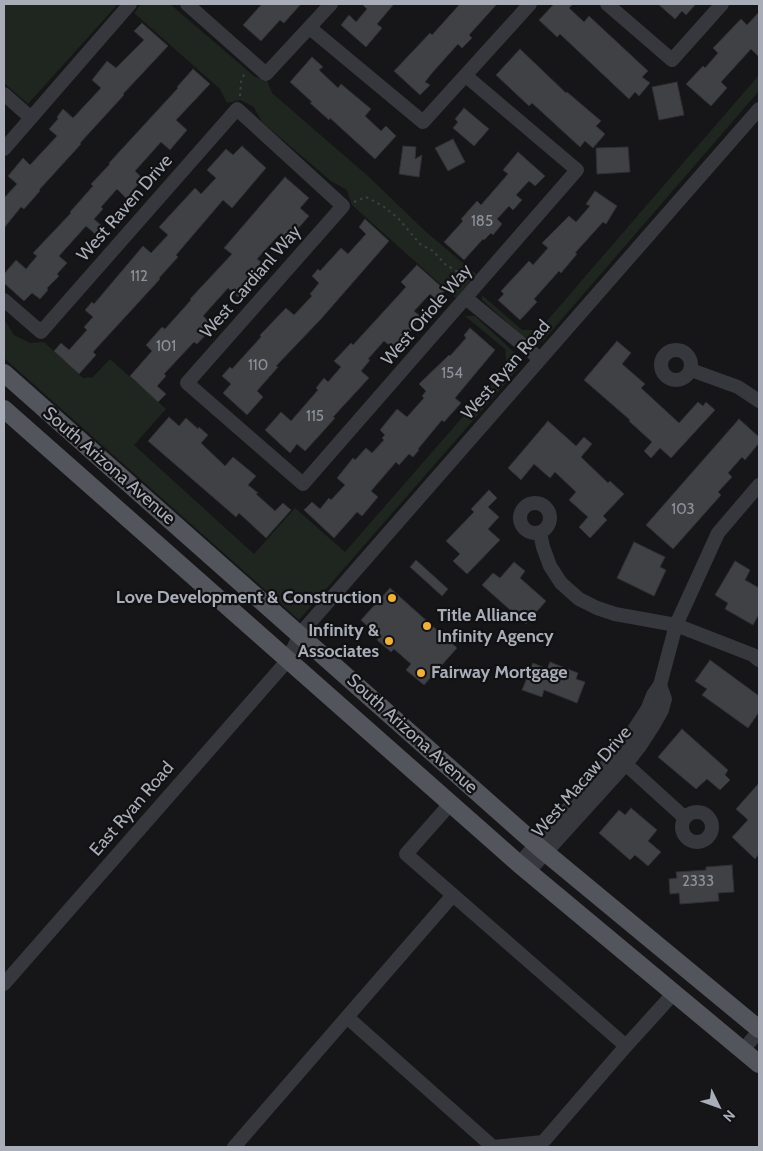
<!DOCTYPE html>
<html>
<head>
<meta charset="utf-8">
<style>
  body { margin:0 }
  #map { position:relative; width:763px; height:1151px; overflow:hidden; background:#161618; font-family:Cabin,sans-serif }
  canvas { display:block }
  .frame { position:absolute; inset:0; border:5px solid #a8adb8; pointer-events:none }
  .north { position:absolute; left:693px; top:1081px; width:50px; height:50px; -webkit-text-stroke:4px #111113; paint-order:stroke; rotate:132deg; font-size:14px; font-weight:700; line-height:20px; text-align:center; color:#a8adb8 }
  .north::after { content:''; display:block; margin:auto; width:18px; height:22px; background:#a8adb8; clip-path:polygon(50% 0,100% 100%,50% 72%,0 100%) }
</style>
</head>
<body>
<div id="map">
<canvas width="763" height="1151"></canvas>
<div class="frame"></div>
<div class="north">N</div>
</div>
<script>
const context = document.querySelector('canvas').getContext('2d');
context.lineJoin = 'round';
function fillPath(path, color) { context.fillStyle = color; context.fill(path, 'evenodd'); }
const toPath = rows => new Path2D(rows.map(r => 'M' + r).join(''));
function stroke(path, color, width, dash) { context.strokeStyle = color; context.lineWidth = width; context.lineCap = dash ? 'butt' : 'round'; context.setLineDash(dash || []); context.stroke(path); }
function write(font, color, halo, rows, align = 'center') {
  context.font = font + ' Cabin,sans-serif'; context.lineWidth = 4.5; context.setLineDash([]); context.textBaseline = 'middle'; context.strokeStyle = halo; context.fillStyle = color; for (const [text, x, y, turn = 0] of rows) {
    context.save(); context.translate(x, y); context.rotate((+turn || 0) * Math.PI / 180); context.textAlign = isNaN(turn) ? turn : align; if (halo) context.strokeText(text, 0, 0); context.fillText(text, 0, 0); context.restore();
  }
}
fillPath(toPath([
  [4,4,118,4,28,104,4,83],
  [141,4,170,4,255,77,267,80,272,93,369,177,425,231,476,274,456,298,352,205,347,190,331,181,262,122,254,107,240,100,227,103,220,89,134,13],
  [759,75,759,91,542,342,528,341,482,300,482,295,522,330,539,330],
  [465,316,475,316,515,353,517,370,299,620,4,358,4,319,14,335,30,343,44,342,83,378,93,377,110,359,166,409,134,445,254,554,295,508,345,552,507,366,505,349]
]), '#1e261f');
const building = toPath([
  [262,4,301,4,284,23,280,20,261,41,243,25,262,4],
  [362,4,394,4,377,24,382,28,366,47,341,25,349,15,356,22,367,9,362,4],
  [460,4,497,4,469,35,472,38,462,48,458,44,432,73,425,82,430,85,420,95,394,71,430,33,432,35,460,4],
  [554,4,573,4,569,8,584,22,589,16,648,71,642,77,650,83,639,96,635,92,629,99,560,34,557,37,539,20,554,4],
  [658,4,696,4,686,15,682,11,675,19,658,4],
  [759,12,759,57,751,49,721,82,727,88,711,106,686,84,703,66,705,68,718,53,713,48,741,19,747,25,759,12],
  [142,23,168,46,123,94,124,95,80,143,81,144,39,190,40,191,24,209,21,207,4,228,4,198,17,184,8,176,23,158,30,165,57,136,49,129,58,119,57,117,63,109,73,118,101,88,92,80,107,61,116,68,144,40,134,31,142,23],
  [520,49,566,93,567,92,601,121,596,126,605,134,593,148,585,141,580,147,532,103,529,106,496,75,520,49],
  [312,57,323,67,319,70,338,88,341,84,371,109,365,116,381,131,386,126,396,136,375,159,330,118,329,120,310,103,312,102,290,82,312,57],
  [193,69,210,84,176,120,187,130,170,150,161,142,135,171,143,179,133,190,134,191,127,199,117,189,101,207,103,209,94,219,102,226,95,234,86,226,59,256,67,263,57,274,59,276,47,288,48,290,40,299,32,293,24,301,4,283,4,274,16,260,26,269,37,256,33,253,71,213,70,212,93,186,91,184,110,164,109,163,178,88,177,87,193,69],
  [677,82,684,115,659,120,652,87,677,82],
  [464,108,489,129,474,146,453,128,458,122,455,119,464,108],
  [453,139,465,162,448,171,435,148,453,139],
  [242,146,266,168,232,208,223,200,176,255,178,257,159,278,160,279,93,352,96,355,79,374,54,351,61,343,69,350,87,330,84,327,93,317,85,310,92,302,94,304,143,246,151,253,168,235,159,227,195,188,201,194,216,178,207,170,226,149,233,155,242,146],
  [403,146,416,147,415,159,422,155,419,177,399,174,403,146],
  [628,147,630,172,597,174,596,148,628,147],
  [518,152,545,176,535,186,529,181,516,195,522,200,513,210,509,206,497,219,502,224,493,235,491,233,484,240,483,239,464,260,444,242,463,221,461,219,477,201,481,205,508,174,503,170,518,152],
  [285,177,309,198,300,208,309,216,286,242,279,235,265,250,257,259,266,266,238,297,228,288,203,316,214,326,197,344,194,342,164,374,166,376,157,386,166,394,158,402,130,376,152,351,146,345,162,327,165,329,191,300,190,299,232,254,224,248,285,177],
  [595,191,617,206,606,224,603,222,575,253,577,254,561,273,559,271,534,299,537,302,520,320,498,300,504,294,501,291,529,261,533,265,548,248,542,243,569,216,576,222,590,206,586,204,595,191],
  [365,219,389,241,321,319,276,366,278,367,257,391,263,397,247,415,223,393,231,384,222,376,230,367,232,369,261,337,260,335,286,308,294,315,312,296,310,294,319,283,312,276,318,269,320,271,341,248,348,254,366,234,359,227,365,219],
  [417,265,445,290,437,300,430,294,414,311,421,317,411,329,412,330,394,349,384,341,368,359,370,360,361,371,369,378,333,417,335,418,318,437,305,451,297,444,290,453,265,430,281,412,291,421,318,390,316,388,324,378,328,382,341,367,334,361,351,343,353,345,406,287,401,282,417,265],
  [470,328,495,350,455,398,461,403,444,422,442,420,418,449,419,450,413,457,409,454,399,465,396,462,371,491,378,497,362,516,357,512,334,538,304,510,312,502,320,509,329,498,331,500,345,485,337,478,353,458,355,460,366,448,372,453,384,440,382,438,385,435,380,430,397,409,407,417,424,398,422,396,426,391,419,384,449,355,450,356,466,338,464,335,470,328],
  [617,341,631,353,622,364,645,384,641,388,679,423,698,402,703,406,706,402,715,410,671,458,660,448,651,458,644,451,652,442,629,421,630,420,584,380,617,341],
  [169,417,179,426,186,418,198,429,199,427,208,435,201,443,225,466,233,457,256,476,248,485,258,493,256,494,275,511,283,503,291,510,266,538,239,513,236,517,148,441,169,417],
  [739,419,759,437,759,443,745,460,742,457,728,473,732,477,718,492,721,495,673,549,646,525,739,419],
  [548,421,576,446,584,437,592,444,581,457,608,483,610,481,624,494,603,516,607,520,590,538,579,527,588,517,569,500,576,492,555,472,550,478,534,464,521,480,508,468,548,421],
  [489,490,497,498,488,507,499,517,488,529,500,540,467,574,453,561,460,554,446,541,474,512,471,509,489,490],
  [634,542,665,557,660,567,666,570,654,596,617,578,634,542],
  [416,560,448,589,442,596,410,567,416,560],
  [735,561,750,570,745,580,759,588,759,614,753,625,725,609,728,603,715,595,735,561],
  [514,562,525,571,520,578,546,601,526,624,482,585,493,573,500,578,514,562],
  [390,588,457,648,424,685,406,670,411,664,394,649,391,652,377,640,379,637,361,620,390,588],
  [710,660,759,696,759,712,748,728,702,695,707,689,695,681,710,660],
  [550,662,578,673,576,679,585,682,577,703,544,690,542,697,522,690,533,663,547,669,550,662],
  [682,729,728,770,725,775,730,780,720,790,707,779,696,789,658,757,682,729],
  [759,783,759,854,755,859,732,837,748,820,736,809,759,783],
  [631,808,657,830,648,841,661,852,648,866,635,855,630,860,599,833,619,810,625,815,631,808],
  [732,865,734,892,718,893,719,901,680,904,679,893,670,894,669,879,677,878,676,872,706,870,706,867,732,865]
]);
fillPath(building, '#404145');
stroke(building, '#303034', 1);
stroke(toPath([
  [240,96,241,82,245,72],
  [354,202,366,197,383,206,398,218,420,244,433,251,445,264,458,272,467,280]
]), '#3d3f44', 2, [2.5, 4]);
stroke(toPath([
  [187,4,266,74,331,4],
  [607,4,672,60,722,4],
  [310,28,423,122,530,4],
  [4,94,31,118],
  [4,149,130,4],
  [467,299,540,359],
  [4,300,41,332,237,109,343,206,187,383,303,484,577,170,466,76],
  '661 365a15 15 0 1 1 30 0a15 15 0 1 1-30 0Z',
  [691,370,738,387,759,401],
  '520 518a15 15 0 1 1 30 0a15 15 0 1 1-30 0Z',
  [540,533,543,547,550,566,561,583,579,599,597,608,615,614,676,625,753,655,759,660],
  [620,759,685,818],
  [451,803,406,854,626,1046,674,993],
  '682 827a15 15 0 1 1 30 0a15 15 0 1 1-30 0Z',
  [519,864,607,765,628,739,648,708,653,695,660,685,676,625,718,533,759,485],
  [528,872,626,764,640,746,653,726,662,710,665,699,660,685],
  [4,984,288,660,300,634,759,109],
  [347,1017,493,1147,543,1142,626,1046],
  [743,1050,759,1031],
  [234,1147,453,895]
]), '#37383d', 14);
stroke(toPath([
  [4,373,540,848,759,1029],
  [4,409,519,864,759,1064]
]), '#53555c', 18);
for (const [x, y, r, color] of [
  [392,598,5,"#f2b134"],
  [427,626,5,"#f2b134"],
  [389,641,5,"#f2b134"],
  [421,673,5,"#f2b134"]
]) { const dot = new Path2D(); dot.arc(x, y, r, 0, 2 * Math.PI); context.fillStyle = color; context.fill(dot); stroke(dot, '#111113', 2); }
write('15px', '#8e929b', null, [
  ["185",482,222],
  ["112",139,277],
  ["101",166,347],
  ["110",258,366],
  ["154",452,374],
  ["115",315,417],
  ["103",683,510],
  ["2333",698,882]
]);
write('18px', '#a8adb8', '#111113', [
  ["West Raven Drive",125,208,-49],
  ["West Cardianl Way",251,282,-49],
  ["West Oriole Way",427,315,-49],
  ["West Ryan Road",506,370,-49],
  ["South Arizona Avenue",109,466,41],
  ["South Arizona Avenue",412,734,42],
  ["West Macaw Drive",582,782,-49],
  ["East Ryan Road",132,809,-49]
]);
write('bold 18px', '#a8adb8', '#111113', [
  ["Love Development & Construction",382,598],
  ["Title Alliance",437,616,"left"],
  ["Infinity Agency",437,637,"left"],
  ["Infinity &",379,631],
  ["Associates",379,652],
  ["Fairway Mortgage",431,673,"left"]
], 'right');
</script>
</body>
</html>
